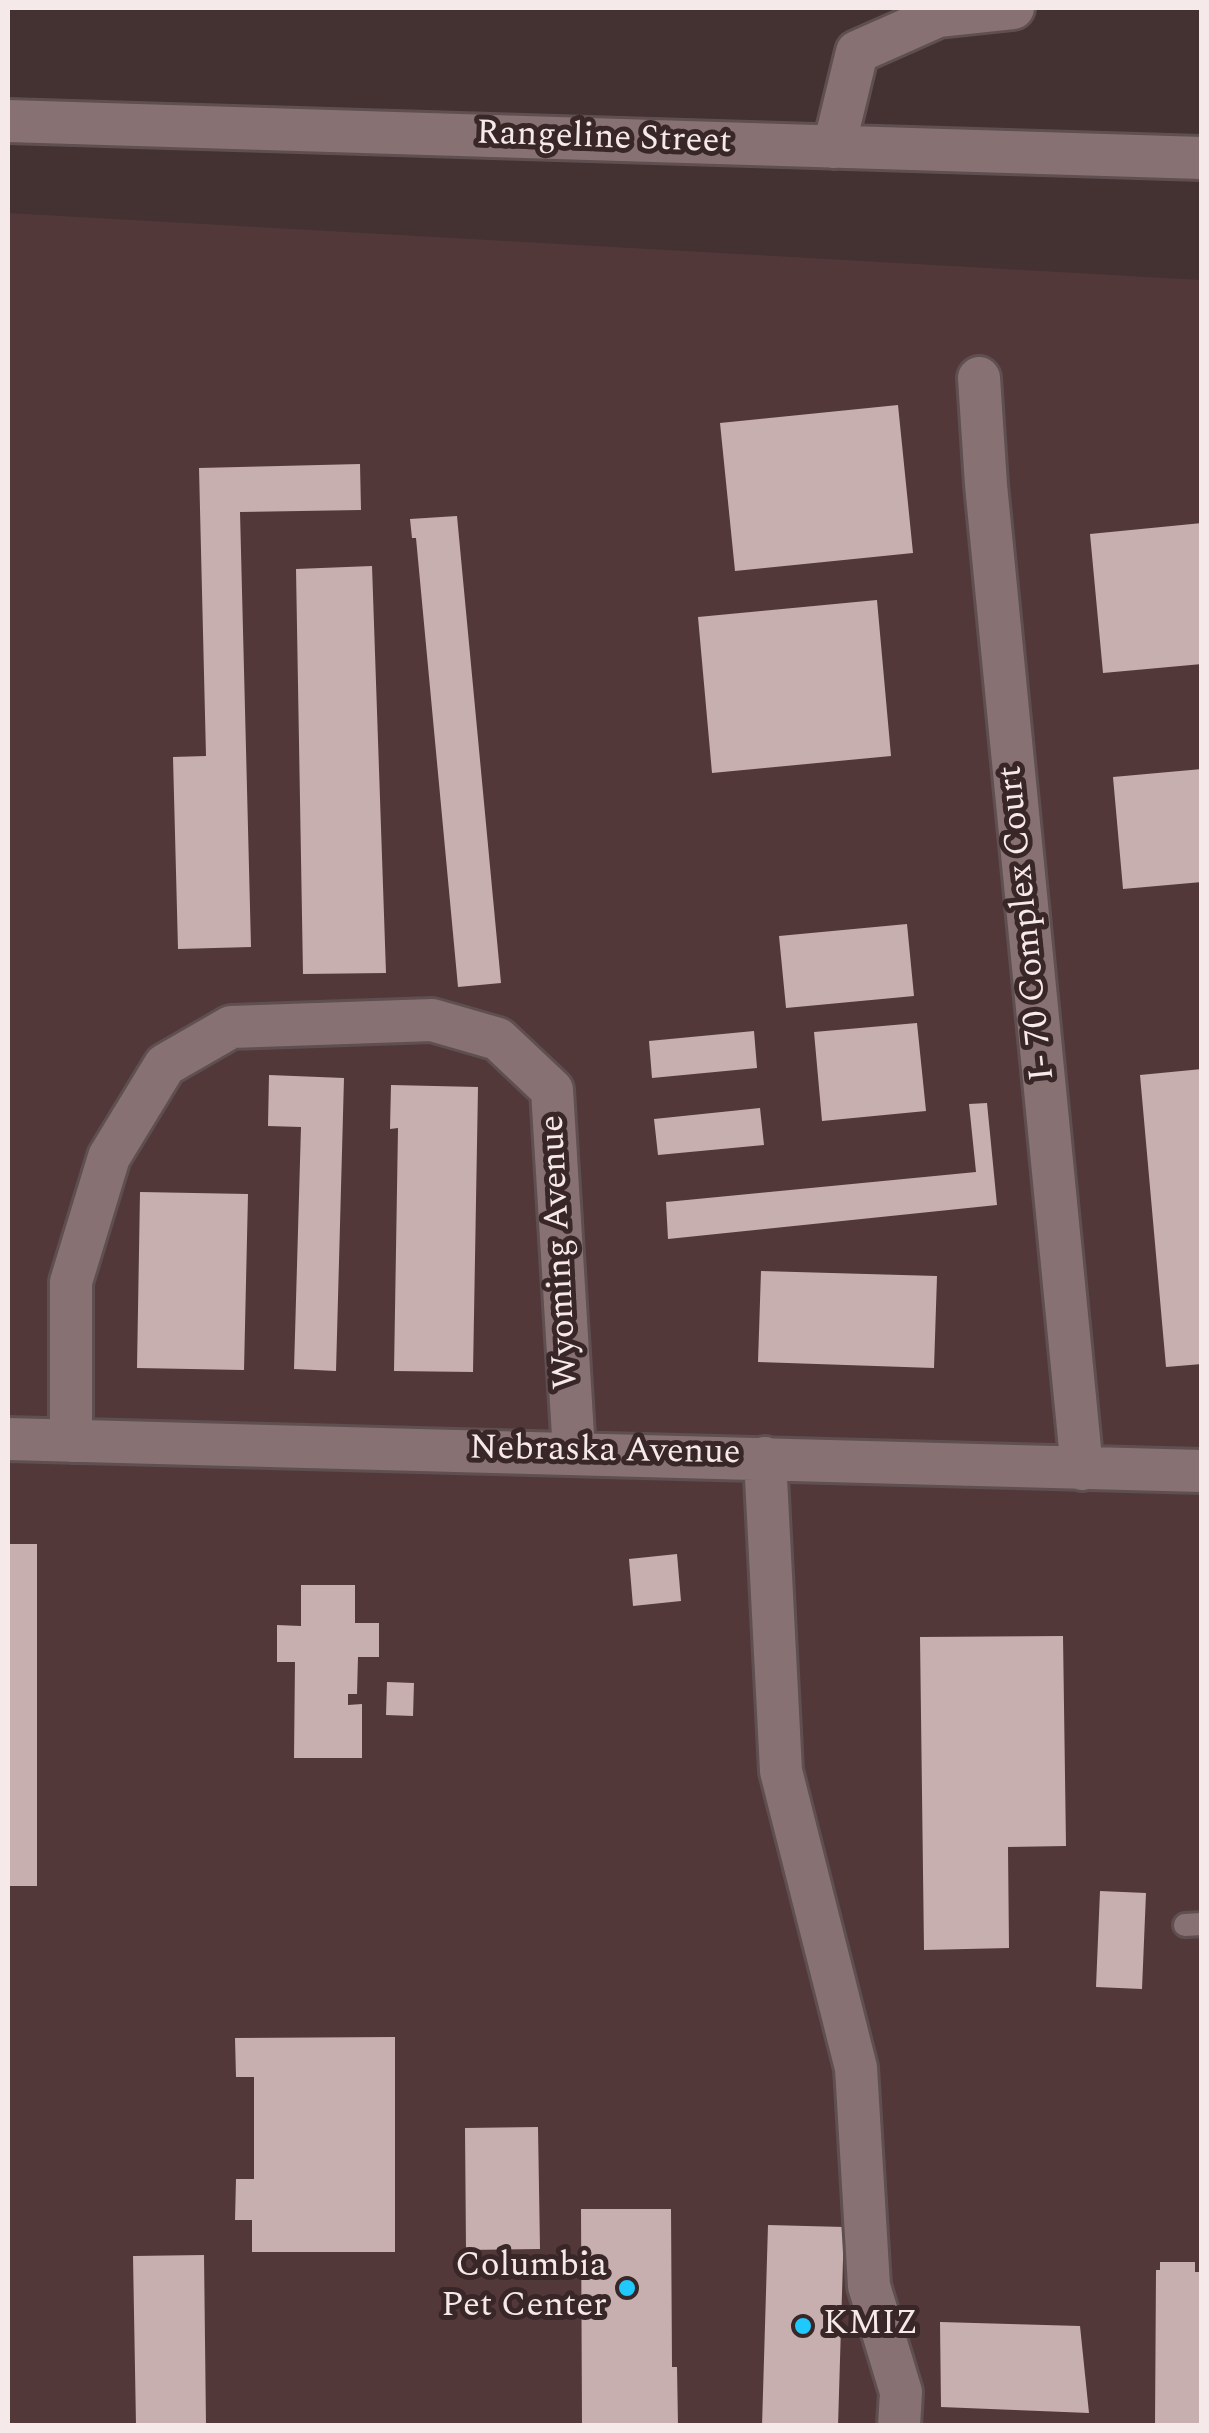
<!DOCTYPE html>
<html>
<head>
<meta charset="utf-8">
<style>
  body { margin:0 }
  #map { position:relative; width:1209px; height:2433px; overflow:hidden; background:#443132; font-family:Spectral,serif }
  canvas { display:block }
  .frame { position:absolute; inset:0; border:10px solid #f6e9ea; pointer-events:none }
</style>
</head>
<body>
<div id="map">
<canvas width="1209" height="2433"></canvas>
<div class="frame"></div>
</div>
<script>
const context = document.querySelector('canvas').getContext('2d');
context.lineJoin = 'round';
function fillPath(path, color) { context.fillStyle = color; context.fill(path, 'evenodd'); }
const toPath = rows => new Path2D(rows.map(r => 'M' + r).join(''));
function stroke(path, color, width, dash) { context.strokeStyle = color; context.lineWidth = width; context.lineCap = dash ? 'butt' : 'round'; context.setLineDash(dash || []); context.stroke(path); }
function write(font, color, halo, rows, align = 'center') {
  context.font = font + ' Spectral,serif'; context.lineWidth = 10; context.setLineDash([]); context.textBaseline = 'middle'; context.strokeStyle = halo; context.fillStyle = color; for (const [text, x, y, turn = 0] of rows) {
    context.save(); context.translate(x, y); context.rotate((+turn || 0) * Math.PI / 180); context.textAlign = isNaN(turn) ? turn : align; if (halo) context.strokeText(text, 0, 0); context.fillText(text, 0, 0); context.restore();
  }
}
fillPath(toPath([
  [8,213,1201,280,1201,2425,8,2425]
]), '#53383a');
fillPath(toPath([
  [898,405,913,553,735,571,720,423],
  [360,464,361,510,240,512,251,947,178,949,173,757,206,756,199,468],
  [457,516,501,983,458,987,416,538,412,538,410,519],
  [1202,523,1202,664,1103,673,1090,534],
  [372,566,386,973,303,974,296,569],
  [877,600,891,756,712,773,698,617],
  [1202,769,1202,882,1123,889,1113,777],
  [907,924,914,996,786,1008,779,936],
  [917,1023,926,1111,822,1121,814,1032],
  [754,1031,757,1068,652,1078,649,1041],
  [1202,1069,1202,1364,1166,1367,1140,1075],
  [269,1075,344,1078,336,1371,294,1369,301,1127,268,1126],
  [391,1085,478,1087,473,1372,394,1371,398,1128,390,1129],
  [987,1103,997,1205,668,1239,666,1202,976,1172,969,1104],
  [760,1108,764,1145,658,1155,654,1119],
  [140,1192,248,1194,244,1370,137,1368],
  [761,1271,937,1276,934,1368,758,1362],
  [8,1544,37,1544,37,1886,8,1886],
  [677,1554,681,1601,633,1606,629,1559],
  [301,1585,355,1585,355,1623,379,1623,379,1657,358,1657,357,1694,348,1694,348,1705,362,1704,362,1758,294,1758,295,1662,277,1662,277,1625,301,1626],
  [1063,1636,1066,1846,1008,1847,1009,1948,924,1950,920,1637],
  [387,1682,414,1683,413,1716,386,1715],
  [1100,1891,1146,1893,1142,1989,1096,1987],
  [395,2037,395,2252,252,2252,252,2220,235,2220,236,2179,254,2179,254,2077,236,2077,235,2038],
  [538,2127,540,2249,466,2250,465,2128],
  [581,2209,671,2209,672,2367,677,2367,678,2426,582,2426],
  [768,2225,844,2227,838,2426,762,2426],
  [204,2255,206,2426,136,2426,133,2256],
  [1160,2262,1195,2262,1195,2272,1202,2272,1202,2426,1155,2426,1156,2270,1160,2270],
  [940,2322,1080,2326,1089,2413,941,2407]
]), '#c7afaf');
const lane = toPath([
  [1185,1925,1202,1924]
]);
const street = toPath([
  [8,121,1202,158],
  [834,147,857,52,938,16,1013,8],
  [979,378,986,485,1082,1469],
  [8,1439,1202,1471],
  [71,1441,71,1282,109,1157,165,1065,231,1027,432,1020,498,1039,552,1090,574,1452],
  [765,1458,781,1771,856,2068,869,2286,901,2392,899,2426]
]);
stroke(lane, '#5f4f50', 28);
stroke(street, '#5f4f50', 48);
stroke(lane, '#877172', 22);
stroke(street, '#877172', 42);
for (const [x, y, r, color] of [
  [627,2288,10,"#20c9fd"],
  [803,2326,10,"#20c9fd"]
]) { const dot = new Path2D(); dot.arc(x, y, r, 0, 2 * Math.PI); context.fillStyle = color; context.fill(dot); stroke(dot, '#392728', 4); }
write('35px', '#f6e9ea', '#392728', [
  ["Rangeline Street",604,140,2],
  ["I- 70 Complex Court",1029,923,-96],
  ["Wyoming Avenue",562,1252,-93],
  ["Nebraska Avenue",605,1453,1]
]);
write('35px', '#f6e9ea', '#392728', [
  ["Columbia",607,2268],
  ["Pet Center",607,2308],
  ["KMIZ",823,2326,"left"]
], 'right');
</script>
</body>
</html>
